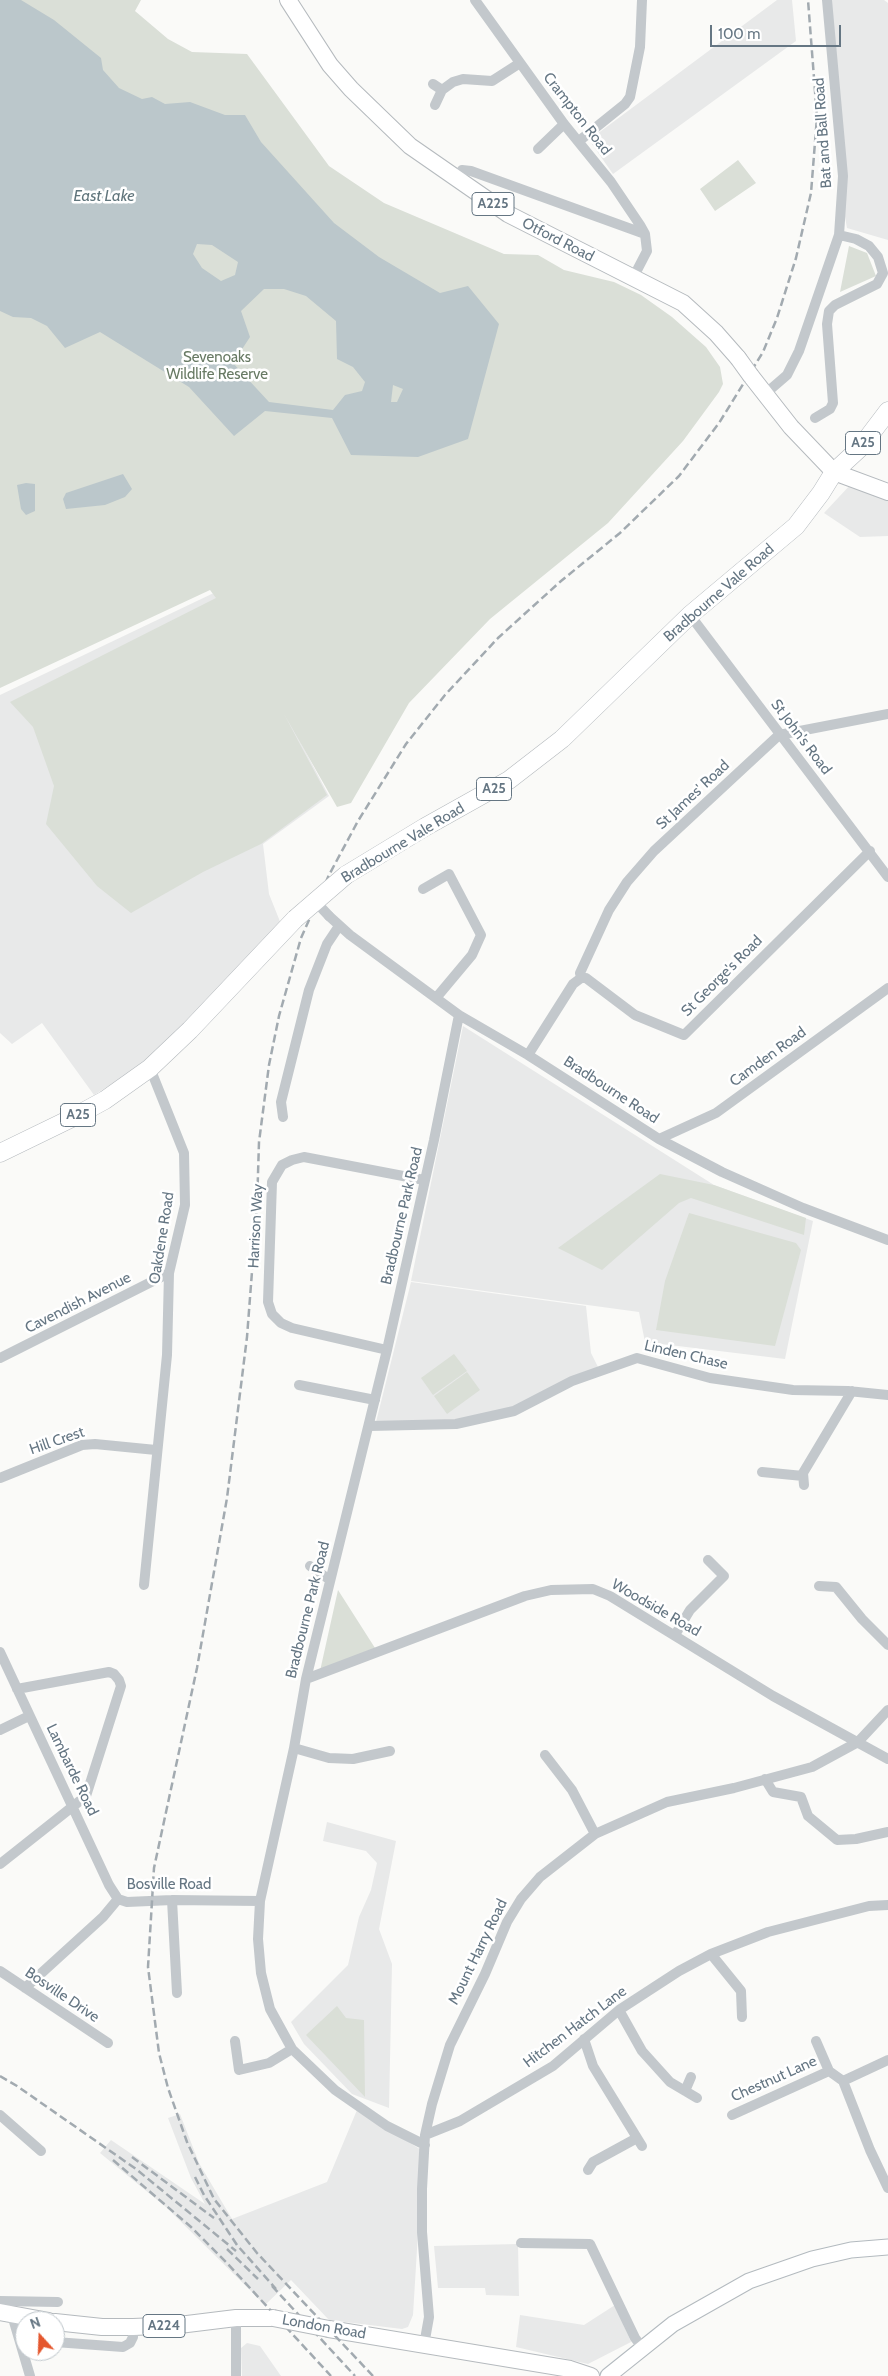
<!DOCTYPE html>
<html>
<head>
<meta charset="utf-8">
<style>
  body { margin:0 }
  #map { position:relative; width:888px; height:2376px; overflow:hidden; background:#fafaf8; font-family:Cabin,sans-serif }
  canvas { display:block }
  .north { position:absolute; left:15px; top:2311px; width:50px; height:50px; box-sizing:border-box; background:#fff; border:1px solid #c1c8cd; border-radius:50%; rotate:340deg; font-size:14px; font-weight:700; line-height:20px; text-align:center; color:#657683 }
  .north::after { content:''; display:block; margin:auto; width:18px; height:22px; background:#e4572e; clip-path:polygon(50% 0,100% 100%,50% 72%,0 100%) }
  .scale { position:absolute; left:710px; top:25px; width:131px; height:22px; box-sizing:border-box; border:2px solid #657683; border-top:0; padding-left:6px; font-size:15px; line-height:18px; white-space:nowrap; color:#657683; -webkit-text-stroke:4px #fff; paint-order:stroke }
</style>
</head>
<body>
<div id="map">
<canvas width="888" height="2376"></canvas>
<div class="north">N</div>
<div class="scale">100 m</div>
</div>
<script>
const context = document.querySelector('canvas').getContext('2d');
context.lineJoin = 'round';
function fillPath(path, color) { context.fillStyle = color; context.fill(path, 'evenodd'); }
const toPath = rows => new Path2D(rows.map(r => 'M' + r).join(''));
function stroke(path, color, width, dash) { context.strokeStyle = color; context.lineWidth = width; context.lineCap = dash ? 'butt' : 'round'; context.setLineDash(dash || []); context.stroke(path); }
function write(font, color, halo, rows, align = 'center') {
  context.font = font + ' Cabin,sans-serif'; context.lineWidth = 5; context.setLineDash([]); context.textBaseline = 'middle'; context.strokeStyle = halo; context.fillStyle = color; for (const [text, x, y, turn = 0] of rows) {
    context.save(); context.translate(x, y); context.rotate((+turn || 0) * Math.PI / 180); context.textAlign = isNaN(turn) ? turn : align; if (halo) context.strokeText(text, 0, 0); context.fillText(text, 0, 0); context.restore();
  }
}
fillPath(toPath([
  [777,0,792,0,796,41,613,174,589,140],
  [827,0,884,0,888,3,888,240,847,228,845,217],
  [852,483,888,495,888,536,860,537,824,513],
  [220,590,329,796,263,844,269,894,281,924,202,1007,142,1065,94,1095,42,1023,12,1044,0,1033,0,695],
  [463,1026,714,1185,813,1221,785,1359,645,1342,639,1312,411,1281],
  [411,1282,586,1306,591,1353,599,1369,514,1410,456,1421,376,1422],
  [327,1822,396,1841,379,1929,392,1964,389,2108,352,2094,304,2044,291,2022,348,1965,359,1917,371,1890,377,1863,366,1851,323,1841],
  [357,2110,423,2151,413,2315,408,2327,402,2329,329,2320,291,2280,265,2305,167,2208,100,2153,111,2140,205,2204,191,2178,168,2118,180,2114,199,2163,232,2219,327,2182],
  [518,2244,519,2296,486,2295,485,2288,438,2288,434,2246],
  [615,2305,631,2342,588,2364,516,2347,520,2315,584,2325],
  [247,2343,260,2346,281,2376,242,2376,241,2348]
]), '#e8e9e9');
fillPath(toPath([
  [0,0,141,0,135,11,168,39,192,52,247,54,329,166,384,203,504,254,538,255,564,270,614,282,641,295,672,317,706,347,720,367,723,384,719,392,683,441,608,523,490,619,409,703,351,803,337,807,284,714,327,795,261,844,203,872,131,913,97,886,46,824,54,786,33,727,10,702,216,598,210,590,0,688],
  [738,160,756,183,715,211,700,189],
  [849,246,867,253,876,276,840,292],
  [660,1174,714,1185,806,1218,804,1235,691,1198,679,1203,602,1270,558,1248],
  [689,1213,796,1243,801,1250,775,1346,656,1330,665,1281],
  [454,1354,467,1371,433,1395,421,1378],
  [467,1372,480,1390,447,1414,434,1396],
  [338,1590,375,1648,320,1671],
  [337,2006,346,2018,364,2020,365,2097,306,2035]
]), '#dadfd7');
fillPath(toPath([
  [0,0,21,0,54,20,101,58,103,70,119,88,142,99,152,97,165,104,190,102,225,115,245,115,261,142,334,223,379,257,440,293,468,286,499,324,468,439,418,457,351,455,332,418,265,411,234,436,189,387,100,332,65,348,47,326,31,318,13,317,0,311],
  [197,244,212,245,238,262,235,275,221,281,202,268,193,254],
  [264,289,284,289,306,296,336,321,337,359,353,367,365,382,362,391,345,395,333,410,269,402,233,363,250,337,241,311],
  [393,385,403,389,397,402,391,402],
  [123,474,132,489,125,497,105,505,66,509,63,499,66,493],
  [26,483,35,484,35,511,26,515,21,509,17,485]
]), '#bbc7cb');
const secondary = toPath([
  [608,2376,673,2324,749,2281,812,2259,851,2250,888,2247]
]);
const primary = toPath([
  [288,0,330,65,351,89,410,146,508,214,683,303,716,333,738,358],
  [751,376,791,427,834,472,888,492],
  [0,2312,49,2321],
  [55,2322,102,2327,133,2327,179,2325,236,2318,273,2318],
  [329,2329,570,2369,591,2376]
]);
const trunk = toPath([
  [346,875,425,827,509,780,562,739,690,615,796,526,821,493,834,472,860,448,888,411],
  [0,1153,72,1118,105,1100,150,1068,190,1030,295,919]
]);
stroke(secondary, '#b3babf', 17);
stroke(primary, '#b5babe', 18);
stroke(trunk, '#b4b9bd', 19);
stroke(toPath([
  [475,0,564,124,611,182,640,225,645,234,647,251,633,278],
  [433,84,442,90],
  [435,105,442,90,453,82,463,79,492,81,520,63],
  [579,141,625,104,630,97,640,47,642,0],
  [538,149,564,124],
  [462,170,471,171,645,234],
  [765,394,787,375,799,351,839,235,843,176,827,0],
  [815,418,830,409,833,403,827,324,829,311,835,305,877,284,883,273,878,257,869,246,856,239,839,235],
  [690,615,888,877],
  [423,889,449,874,481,935,472,955,436,998],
  [329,916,350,935,459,1015,528,1055,659,1139,722,1172,803,1208,888,1240],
  [581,978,580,973,609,910,627,882,654,851,779,735,888,714],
  [528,1055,573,984,581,978,586,978,635,1015,684,1035,870,851],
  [283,1117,281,1102,309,990,327,944,339,926],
  [659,1139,716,1113,888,988],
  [387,1350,292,1328,281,1323,272,1314,268,1302,272,1182,282,1165,292,1160,304,1157,424,1180],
  [0,1358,169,1273],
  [299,1385,375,1400],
  [370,1426,456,1424,514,1411,572,1381,637,1358,710,1378,793,1390,848,1391,888,1395],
  [762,1472,803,1476],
  [0,1478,82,1445,95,1444,156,1450],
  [804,1485,803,1473,852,1391],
  [310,1566,330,1580],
  [144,1585,167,1355,169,1273,185,1205,184,1153,150,1068],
  [819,1586,836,1587,862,1619,888,1645],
  [675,1635,690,1610,724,1576,708,1560],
  [0,1652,109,1885,118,1899],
  [306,1679,525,1596,551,1590,593,1589,610,1596,773,1696,888,1759],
  [0,1730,29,1716],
  [294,1748,329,1758,353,1759,390,1751],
  [545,1755,572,1790,595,1834],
  [765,1779,773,1792,801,1797,808,1816,837,1840,856,1839,888,1832],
  [0,1864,86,1796,121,1686,119,1680,114,1674,109,1672,17,1689],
  [118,1899,127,1902,172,1900,260,1901],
  [172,1900,177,1993],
  [711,1954,741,1991,742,2017],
  [0,1971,108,2043],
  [25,1988,103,1917,118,1899],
  [619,2010,642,2051,670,2082,697,2098],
  [584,2039,593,2066,642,2146],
  [235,2041,239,2070,269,2063,292,2049],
  [816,2041,829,2071,843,2081,870,2150,888,2188],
  [843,2081,888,2060],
  [685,2091,691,2077],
  [0,2115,41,2151],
  [732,2115,829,2071],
  [425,2135,460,2121,553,2066,619,2010,679,1971,711,1954,768,1932,869,1906,888,1905],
  [425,2145,387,2126,335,2090,292,2049,270,2009,261,1973,258,1939,260,1901,294,1748,306,1679,387,1350,434,1140,459,1015],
  [588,2170,593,2162,637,2138],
  [521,2243,590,2244,635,2338,642,2347],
  [0,2301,58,2302],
  [12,2315,30,2376],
  [236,2318,236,2376],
  [55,2342,123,2347,130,2343,133,2337,133,2327],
  [424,2345,429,2317,422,2232,422,2189,425,2135,432,2104,450,2045,485,1974,507,1922,521,1899,540,1877,595,1834,667,1802,734,1788,812,1767,858,1742,888,1710]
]), '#c3c8cc', 10);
stroke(secondary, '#fff', 15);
stroke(primary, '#fff', 16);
stroke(trunk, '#fff', 18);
stroke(toPath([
  [0,2076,17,2086,136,2169,236,2251],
  [132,2157,214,2218],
  [113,2160,191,2227,226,2262,331,2376],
  [195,2177,204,2195,237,2245,276,2289],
  [227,2249,258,2279],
  [272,2286,355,2376],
  [373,2376,257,2253,214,2199,187,2142,168,2088,159,2053,148,1967,154,1868,197,1668,227,1498,247,1337,257,1206,259,1142,269,1065,279,1016,301,938,329,875,358,821,406,744,445,695,498,638,561,581,620,533,679,476,719,423,763,352,777,318,796,258,811,193,817,117,808,0]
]), '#a2aab0', 2.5, [8, 4]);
const primaryBridge = toPath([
  [738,358,751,376],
  [273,2318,329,2329]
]);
const trunkBridge = toPath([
  [295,919,346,875]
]);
stroke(primaryBridge, '#b5babe', 18, []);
stroke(trunkBridge, '#b4b9bd', 19, []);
stroke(toPath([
  [315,901,329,916]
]), '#c3c8cc', 10);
stroke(primaryBridge, '#fff', 16);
stroke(trunkBridge, '#fff', 18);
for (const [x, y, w] of [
  [493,204,42],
  [863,443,35],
  [494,789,35],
  [78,1115,35],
  [164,2326,42]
]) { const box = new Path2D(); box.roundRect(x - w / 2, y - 11.5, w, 23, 4); context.fillStyle = '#fff'; context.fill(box); stroke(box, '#657683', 1); }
write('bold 14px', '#657683', null, [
  ["A225",493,204],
  ["A25",863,443],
  ["A25",494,789],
  ["A25",78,1115],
  ["A224",164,2326]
]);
write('15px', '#657683', '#fff', [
  ["Crampton Road",577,114,52],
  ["Bat and Ball Road",823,133,-94],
  ["Otford Road",558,240,27],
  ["Bradbourne Vale Road",719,593,-41],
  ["St John's Road",801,737,53],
  ["St James' Road",693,795,-43],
  ["Bradbourne Vale Road",403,843,-31],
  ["St George's Road",722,976,-45],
  ["Camden Road",768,1057,-36],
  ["Bradbourne Road",611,1090,33],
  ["Bradbourne Park Road",402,1216,-77],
  ["Harrison Way",256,1226,-87],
  ["Oakdene Road",162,1238,-81],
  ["Cavendish Avenue",78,1303,-27],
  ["Linden Chase",686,1355,13],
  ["Hill Crest",57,1441,-19],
  ["Woodside Road",656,1608,30],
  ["Bradbourne Park Road",308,1610,-76],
  ["Lambarde Road",72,1770,64],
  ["Bosville Road",169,1885],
  ["Mount Harry Road",478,1952,-64],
  ["Bosville Drive",62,1995,34],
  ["Hitchen Hatch Lane",575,2027,-37],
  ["Chestnut Lane",774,2079,-24],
  ["London Road",324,2327,10]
]);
write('15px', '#687a64', '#fff', [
  ["Sevenoaks",217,358],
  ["Wildlife Reserve",217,375]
]);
write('italic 16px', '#60757c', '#fff', [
  ["East Lake",104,196]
]);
</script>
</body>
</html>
